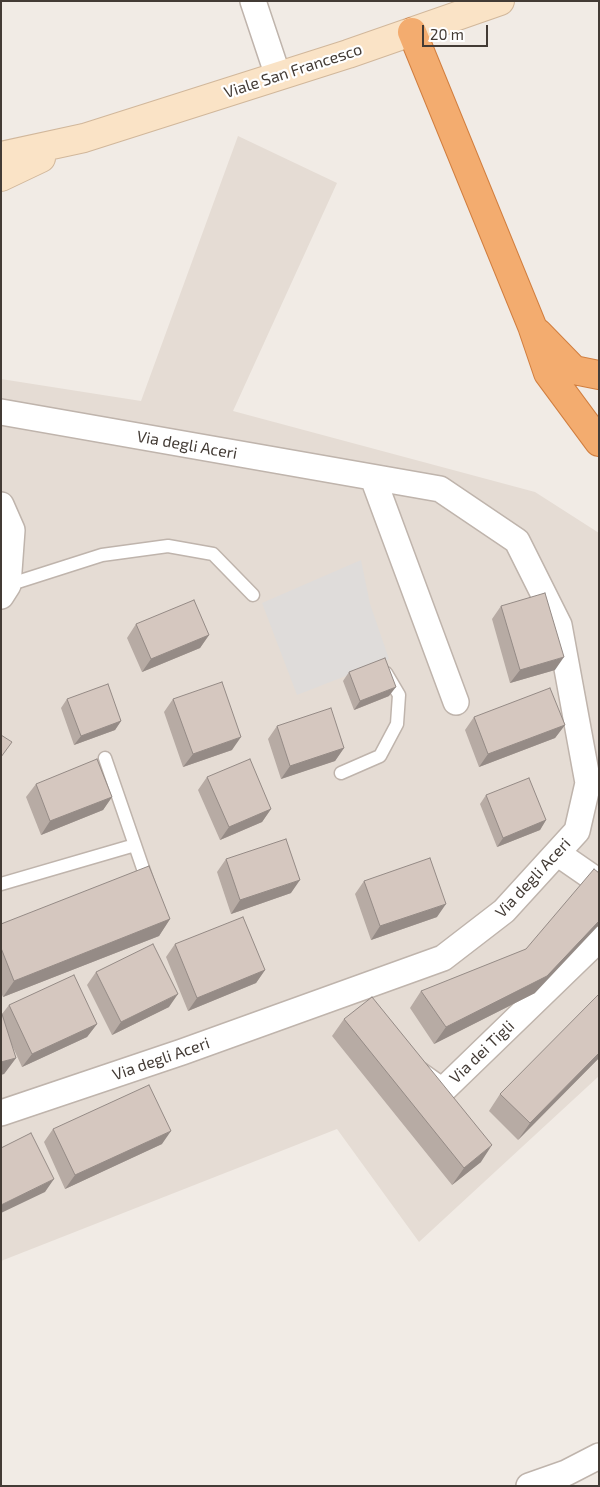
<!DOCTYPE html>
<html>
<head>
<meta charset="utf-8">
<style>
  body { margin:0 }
  #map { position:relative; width:600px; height:1487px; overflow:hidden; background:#f1ebe5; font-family:"Exo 2",sans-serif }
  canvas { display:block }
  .frame { position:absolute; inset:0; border:2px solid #433b35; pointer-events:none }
  .scale { position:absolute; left:422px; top:25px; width:66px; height:22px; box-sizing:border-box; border:2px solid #433b35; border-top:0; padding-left:6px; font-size:15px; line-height:18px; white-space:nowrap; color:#433b35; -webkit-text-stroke:4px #fff; paint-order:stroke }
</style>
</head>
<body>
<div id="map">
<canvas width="600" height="1487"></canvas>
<div class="frame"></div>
<div class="scale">20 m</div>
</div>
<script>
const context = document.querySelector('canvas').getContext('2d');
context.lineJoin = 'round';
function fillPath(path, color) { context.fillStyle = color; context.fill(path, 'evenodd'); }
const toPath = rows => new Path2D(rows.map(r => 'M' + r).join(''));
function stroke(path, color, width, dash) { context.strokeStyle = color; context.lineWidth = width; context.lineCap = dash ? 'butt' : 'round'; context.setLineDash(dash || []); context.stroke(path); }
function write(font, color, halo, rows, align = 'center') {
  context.font = font + ' "Exo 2",sans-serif'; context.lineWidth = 4.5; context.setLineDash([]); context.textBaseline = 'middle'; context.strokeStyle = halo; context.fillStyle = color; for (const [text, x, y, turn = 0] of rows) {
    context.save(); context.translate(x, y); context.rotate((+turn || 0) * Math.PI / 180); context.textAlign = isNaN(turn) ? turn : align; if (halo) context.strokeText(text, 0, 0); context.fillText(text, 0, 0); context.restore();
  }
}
fillPath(toPath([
  [238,136,337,183,233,411,535,492,599,533,599,1076,419,1242,337,1129,1,1261,1,379,141,401]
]), '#e5dcd4');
fillPath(toPath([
  [361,560,370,604,389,659,297,695,262,603]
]), '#dfdcda');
const lane = toPath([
  [8,585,102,555,168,546,213,554,253,595],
  [105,758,148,883],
  [341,773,380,756,397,724,399,695,386,673],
  [1,884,135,845]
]);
const street = toPath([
  [253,1,278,76],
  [1,412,440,489,517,541,559,625,588,783,577,831,504,911,443,958,182,1052,1,1113],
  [373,478,456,702],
  [1,505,12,530,8,585,1,596],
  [557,853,599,882],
  [418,1074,442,1091,599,939],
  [529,1486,566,1473,599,1456]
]);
const secondary = toPath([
  [1,156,84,138,348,54,500,1],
  [1,177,41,158]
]);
const highway = toPath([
  [412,32,532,326,548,373,599,442],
  [538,333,574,370,599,375]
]);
stroke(lane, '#bfb4ac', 15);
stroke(street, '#bfb4ac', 28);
stroke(secondary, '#d1b79b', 30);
stroke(highway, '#d17e3f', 30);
stroke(lane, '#fff', 12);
stroke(street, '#fff', 25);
stroke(secondary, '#fae3c6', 28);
stroke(highway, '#f3ac6f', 28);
fillPath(toPath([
  [501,606,555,670,510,683,492,619],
  [136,624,209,635,200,648,142,672,127,638],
  [349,672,389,696,354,710,343,681],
  [67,699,121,721,115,730,74,745,61,708],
  [173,699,232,750,183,767,164,712],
  [474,717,565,725,555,738,479,767,465,730],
  [277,726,344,748,335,761,281,779,268,739],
  [207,777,271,809,262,822,220,840,198,790],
  [36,784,112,797,103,810,41,835,26,797],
  [486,795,546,820,540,830,497,847,480,804],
  [226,859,291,893,231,914,217,872],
  [364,881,437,917,371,940,355,894],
  [170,919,159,936,3,997,1,993,1,924],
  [175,944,265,970,256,983,188,1011,166,957],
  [96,972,169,1007,112,1035,87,985],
  [421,991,535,993,434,1044,410,1008],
  [9,1005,97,1024,87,1037,22,1067,11,1043,16,1058,4,1074,2,1014],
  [344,1019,481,1162,452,1185,332,1036],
  [599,1058,518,1140,489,1111,500,1094],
  [53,1129,162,1144,65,1189,44,1142]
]), '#b7aba4');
fillPath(toPath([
  [209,635,200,648,142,672,151,659],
  [564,657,555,670,510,683,520,670],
  [396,687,389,696,354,710,360,701],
  [121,721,115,730,74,745,81,736],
  [565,725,555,738,479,767,488,754],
  [241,737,232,750,183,767,193,754],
  [344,748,335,761,281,779,290,766],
  [112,797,103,810,41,835,50,821],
  [271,809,262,822,220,840,229,827],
  [546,820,540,830,497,847,503,838],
  [300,880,291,893,231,914,240,900],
  [446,904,437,917,371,940,380,926],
  [170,919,159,936,3,997,14,981],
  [599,921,599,925,535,993,434,1044,446,1027],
  [265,970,256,983,188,1011,197,998],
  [178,994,169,1007,112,1035,121,1022],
  [97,1024,87,1037,22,1067,32,1054],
  [599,1053,599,1058,518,1140,530,1123],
  [16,1058,4,1074,1,1075,1,1062],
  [171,1131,162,1144,65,1189,75,1175],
  [492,1145,481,1162,452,1185,464,1168],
  [54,1179,45,1192,1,1213,1,1205]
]), '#958b86');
const building = toPath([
  [545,593,564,657,520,670,501,606,545,593],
  [194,600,209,635,151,659,136,624,194,600],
  [385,658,396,687,360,701,349,672,385,658],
  [222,682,241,737,193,754,173,699,222,682],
  [108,684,121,721,81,736,67,699,108,684],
  [550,688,565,725,488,754,474,717,550,688],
  [331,708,344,748,290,766,277,726,331,708],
  [1,735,12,742,1,757,1,735],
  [97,759,112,797,50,821,36,784,97,759],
  [250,759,271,809,229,827,207,777,250,759],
  [529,778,546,820,503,838,486,795,529,778],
  [286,839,300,880,240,900,226,859,286,839],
  [430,858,446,904,380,926,364,881,430,858],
  [149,866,170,919,14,981,1,948,1,924,149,866],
  [594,869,599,873,599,921,547,976,446,1027,421,991,526,949,594,869],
  [243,917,265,970,197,998,175,944,243,917],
  [153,944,178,994,121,1022,96,972,153,944],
  [74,975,97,1024,32,1054,9,1005,74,975],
  [599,994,599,1053,530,1123,500,1094,599,994],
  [372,997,492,1145,464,1168,344,1019,372,997],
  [1,1011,16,1058,1,1062,1,1011],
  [149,1085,171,1131,75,1175,53,1129,149,1085],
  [31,1133,54,1179,1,1205,1,1148,31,1133]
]);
fillPath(building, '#d5c7bf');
stroke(building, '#958b86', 1);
write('16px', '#433b35', '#fff', [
  ["Viale San Francesco",293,71,-18],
  ["Via degli Aceri",187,445,10],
  ["Via degli Aceri",533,878,-47],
  ["Via dei Tigli",482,1052,-44],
  ["Via degli Aceri",161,1059,-19]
]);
</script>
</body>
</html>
